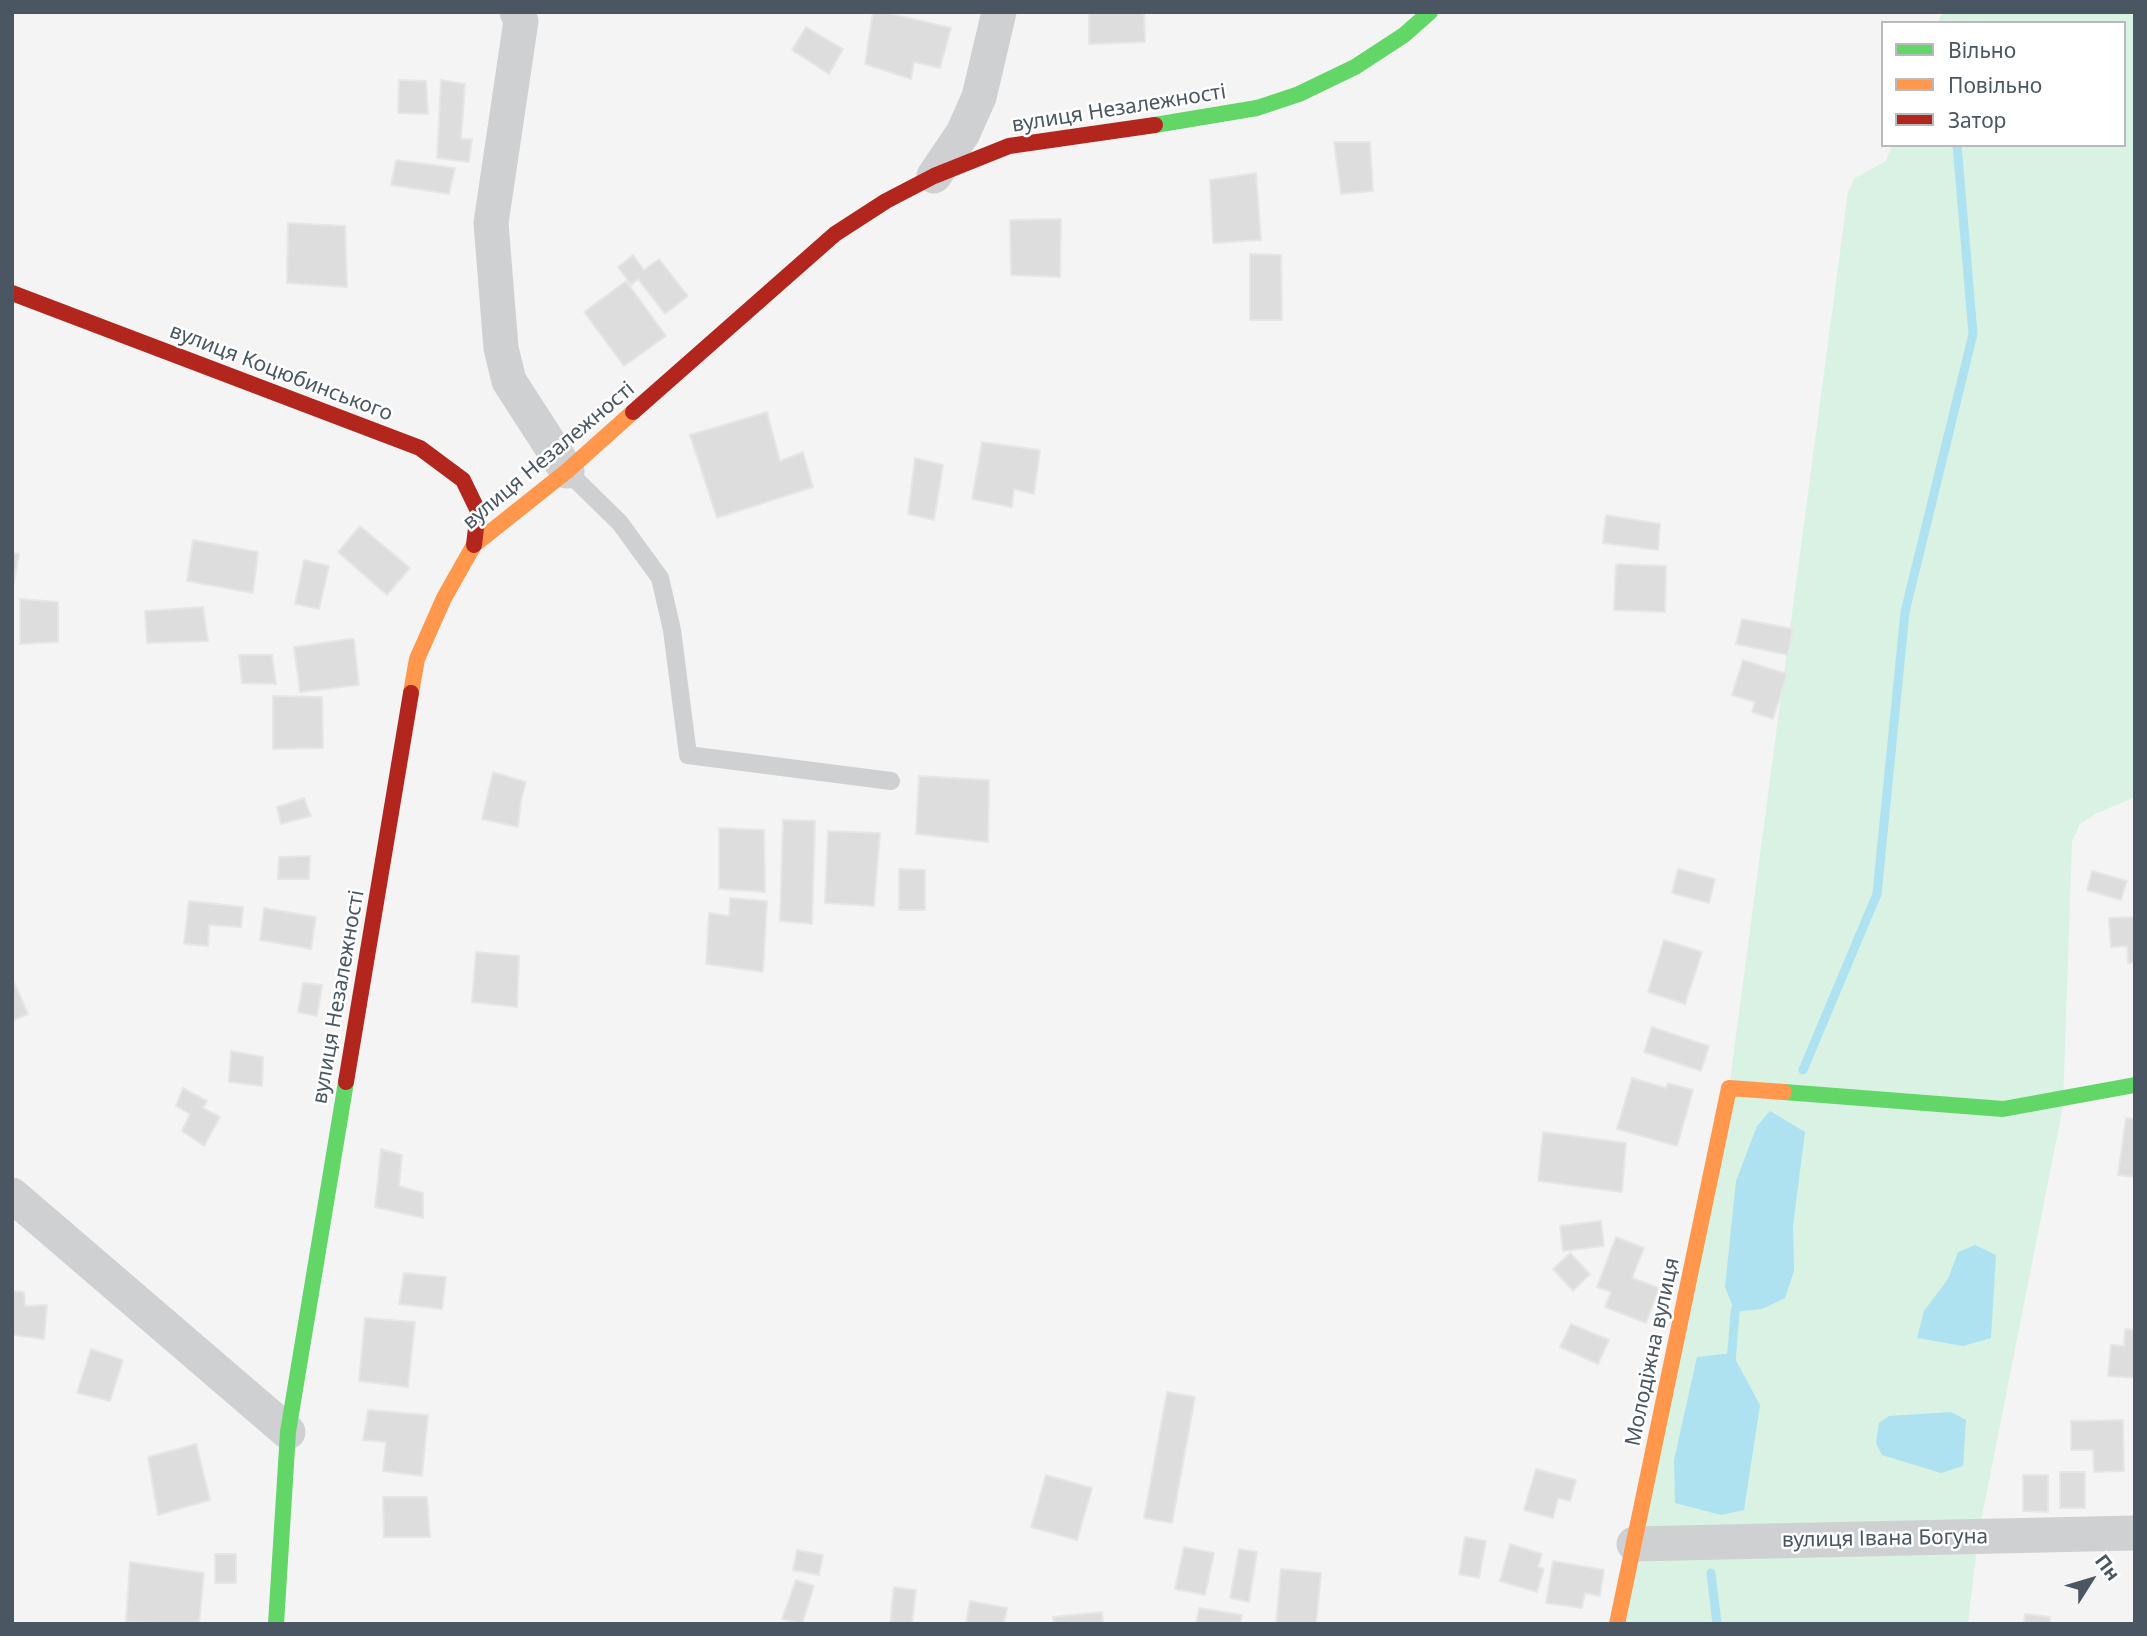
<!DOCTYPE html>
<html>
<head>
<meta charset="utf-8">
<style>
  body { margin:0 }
  #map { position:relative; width:2147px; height:1636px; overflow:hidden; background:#f4f4f4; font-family:"Noto Sans",sans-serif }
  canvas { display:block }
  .frame { position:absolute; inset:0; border:14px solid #4a5661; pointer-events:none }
  .legend { position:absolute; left:1881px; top:21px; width:245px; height:126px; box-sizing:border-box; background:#fff; border:2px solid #b7bbc0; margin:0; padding:9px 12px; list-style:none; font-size:21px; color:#4a5661 }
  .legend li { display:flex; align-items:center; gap:14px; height:35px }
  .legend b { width:35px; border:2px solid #b7bbc0 }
  .north { position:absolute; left:2056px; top:1545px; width:70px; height:70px; -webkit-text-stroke:5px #fff; paint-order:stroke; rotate:53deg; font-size:19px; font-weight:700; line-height:28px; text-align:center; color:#4a5661 }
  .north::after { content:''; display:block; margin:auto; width:24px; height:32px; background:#4a5661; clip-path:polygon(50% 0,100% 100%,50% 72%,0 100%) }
</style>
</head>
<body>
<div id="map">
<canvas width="2147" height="1636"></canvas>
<div class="frame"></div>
<ul class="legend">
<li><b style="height:9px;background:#63d668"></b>Вільно</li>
<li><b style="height:9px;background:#ff974d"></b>Повільно</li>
<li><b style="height:9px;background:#b3261e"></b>Затор</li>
</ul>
<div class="north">Пн</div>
</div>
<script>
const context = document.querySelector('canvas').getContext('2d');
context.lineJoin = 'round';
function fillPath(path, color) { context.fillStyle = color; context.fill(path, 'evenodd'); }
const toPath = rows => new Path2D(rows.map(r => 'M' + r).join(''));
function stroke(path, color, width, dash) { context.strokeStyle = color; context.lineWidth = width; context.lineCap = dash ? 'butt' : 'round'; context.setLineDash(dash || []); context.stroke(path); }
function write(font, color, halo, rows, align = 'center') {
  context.font = font + ' "Noto Sans",sans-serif'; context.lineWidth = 5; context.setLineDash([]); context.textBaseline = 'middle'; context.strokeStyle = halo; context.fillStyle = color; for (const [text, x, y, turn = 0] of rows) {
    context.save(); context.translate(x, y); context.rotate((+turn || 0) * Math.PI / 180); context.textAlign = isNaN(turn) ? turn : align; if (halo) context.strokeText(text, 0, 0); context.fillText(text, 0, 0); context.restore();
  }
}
fillPath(toPath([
  [1942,12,2135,12,2135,797,2095,814,2080,824,2072,842,2063,1106,1978,1537,1968,1624,1617,1624,1729,1088,1848,192,1855,178,1886,161,1892,145,2124,145,2124,23,1938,23]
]), '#d9f2e3');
fillPath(toPath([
  [1770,1111,1805,1132,1793,1226,1794,1271,1785,1298,1762,1309,1735,1312,1725,1287,1736,1181,1757,1126],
  [1975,1245,1996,1255,1991,1338,1963,1346,1917,1338,1924,1311,1948,1279,1958,1252],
  [1732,1353,1760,1405,1744,1510,1721,1515,1675,1503,1674,1460,1697,1357],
  [1951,1412,1966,1420,1963,1466,1941,1473,1882,1455,1876,1443,1879,1423,1889,1416]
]), '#aee2f0');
stroke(toPath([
  [1803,1070,1877,894,1905,612,1973,334,1957,145],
  [1731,1363,1735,1312,1738,1300],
  [1711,1573,1717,1624]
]), '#aee2f0', 9);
const building = toPath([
  [873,12,884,12,951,28,940,68,914,62,911,79,865,64,873,12],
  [1089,12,1144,12,1145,42,1089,44,1089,12],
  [806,27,843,49,829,74,792,50,806,27],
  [399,80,426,81,428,114,398,113,399,80],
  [441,80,465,84,461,139,472,139,469,162,437,158,441,80],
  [1334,142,1370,142,1373,191,1341,194,1334,142],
  [396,160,455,168,449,194,391,185,396,160],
  [1256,173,1261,240,1213,243,1210,180,1256,173],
  [1061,219,1060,277,1011,275,1010,220,1061,219],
  [288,223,345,226,347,287,287,283,288,223],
  [1250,254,1281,255,1282,320,1250,320,1250,254],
  [633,255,644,270,659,259,688,296,665,314,638,279,631,285,618,267,633,255],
  [626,281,666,336,624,366,584,312,626,281],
  [767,412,780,461,803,452,813,487,717,518,690,435,767,412],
  [982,442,1040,450,1034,494,1014,489,1012,507,972,499,982,442],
  [915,458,943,465,934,520,908,514,915,458],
  [1606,515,1660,524,1658,550,1603,543,1606,515],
  [360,526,410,568,387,595,338,552,360,526],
  [193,540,258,552,253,593,187,581,193,540],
  [12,553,19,554,12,593,12,553],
  [304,560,329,566,319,609,295,604,304,560],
  [1616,564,1666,566,1665,612,1614,610,1616,564],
  [20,599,58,602,58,642,20,644,20,599],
  [203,607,208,641,147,643,145,611,203,607],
  [1742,619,1793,629,1788,655,1736,644,1742,619],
  [349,639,354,639,359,685,300,692,294,647,349,639],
  [239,655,272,655,276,684,242,683,239,655],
  [1743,660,1787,674,1773,719,1752,712,1755,702,1732,695,1743,660],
  [273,696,322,697,323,748,273,749,273,696],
  [493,772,526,782,521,801,518,827,482,819,493,772],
  [919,776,989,780,988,842,916,834,919,776],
  [304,798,311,816,281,824,277,807,304,798],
  [783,820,815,821,812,924,780,921,783,820],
  [719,828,764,830,765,892,719,889,719,828],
  [828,831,880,833,874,906,825,903,828,831],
  [310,856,309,879,278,879,279,857,310,856],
  [899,869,925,870,925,910,899,910,899,869],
  [1678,869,1715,879,1709,903,1672,893,1678,869],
  [2092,871,2127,881,2121,900,2087,890,2092,871],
  [730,898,767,901,763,972,706,964,709,913,729,916,730,898],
  [189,901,243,907,241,927,209,925,208,946,184,944,189,901],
  [264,908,316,917,311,949,260,940,264,908],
  [2135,917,2135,963,2128,963,2127,946,2111,947,2109,918,2135,917],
  [1664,940,1702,952,1685,1004,1648,992,1664,940],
  [476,952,519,956,517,1007,472,1002,476,952],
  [12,978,28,1014,12,1021,12,978],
  [303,983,322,985,317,1016,298,1012,303,983],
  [1652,1027,1709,1046,1701,1071,1644,1052,1652,1027],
  [231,1051,263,1057,262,1086,229,1082,231,1051],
  [1632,1078,1666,1088,1668,1083,1693,1090,1677,1146,1617,1129,1632,1078],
  [183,1088,207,1101,203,1108,220,1117,204,1146,182,1131,190,1114,176,1106,183,1088],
  [2126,1118,2135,1119,2135,1177,2118,1175,2126,1118],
  [1543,1132,1626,1143,1622,1192,1538,1181,1543,1132],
  [381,1149,402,1155,399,1186,423,1193,423,1218,375,1207,381,1149],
  [1601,1221,1604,1246,1563,1251,1560,1226,1601,1221],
  [1616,1237,1644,1248,1632,1278,1659,1288,1646,1323,1605,1307,1611,1292,1597,1287,1616,1237],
  [1570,1253,1590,1274,1573,1291,1553,1269,1570,1253],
  [404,1273,446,1277,442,1309,399,1304,404,1273],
  [12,1291,24,1292,25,1306,47,1305,44,1339,12,1335,12,1291],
  [365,1318,415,1322,408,1387,359,1381,365,1318],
  [1571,1324,1609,1340,1598,1364,1560,1347,1571,1324],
  [2125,1329,2135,1330,2135,1378,2108,1376,2111,1345,2124,1346,2125,1329],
  [91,1349,123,1360,110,1401,77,1393,91,1349],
  [1167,1392,1195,1397,1172,1523,1144,1518,1167,1392],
  [368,1410,428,1415,422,1476,383,1471,386,1442,363,1440,368,1410],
  [2123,1420,2124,1471,2094,1472,2093,1450,2071,1450,2071,1421,2123,1420],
  [196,1444,210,1500,158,1515,148,1457,196,1444],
  [1536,1469,1576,1480,1570,1501,1558,1498,1553,1518,1524,1510,1536,1469],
  [2060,1472,2085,1472,2085,1508,2060,1508,2060,1472],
  [1046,1475,1092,1488,1077,1540,1031,1527,1046,1475],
  [2023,1475,2048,1475,2048,1512,2023,1511,2023,1475],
  [383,1497,427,1497,430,1537,384,1537,383,1497],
  [1465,1537,1486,1541,1479,1578,1459,1574,1465,1537],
  [1510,1544,1542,1554,1538,1567,1544,1569,1537,1592,1500,1581,1510,1544],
  [1184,1547,1214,1553,1205,1595,1175,1589,1184,1547],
  [1239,1549,1257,1552,1249,1602,1230,1598,1239,1549],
  [797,1550,823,1555,819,1575,793,1570,797,1550],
  [215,1554,236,1554,236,1583,215,1583,215,1554],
  [1553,1561,1604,1570,1600,1596,1585,1593,1582,1608,1546,1603,1553,1561],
  [130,1562,204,1573,199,1624,126,1622,130,1562],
  [1281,1569,1321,1573,1316,1624,1276,1624,1281,1569],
  [796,1580,814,1586,802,1624,782,1619,796,1580],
  [894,1587,916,1590,912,1624,890,1624,894,1587],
  [970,1601,1007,1608,1004,1624,966,1624,970,1601],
  [1199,1608,1242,1615,1240,1624,1196,1624,1199,1608],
  [1102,1612,1103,1624,1054,1624,1053,1617,1102,1612],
  [2025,1614,2050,1617,2050,1624,2024,1624,2025,1614]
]);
fillPath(building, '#ddddde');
stroke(building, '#e5e6e7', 2);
stroke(toPath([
  [567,471,620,523,660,578,672,630,688,755,891,781]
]), '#ced0d2', 18);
stroke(toPath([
  [517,12,521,21,491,223,501,348,509,381,567,471],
  [934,176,963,133,979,97,999,12],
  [12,1195,288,1432],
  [1634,1544,2135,1533]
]), '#ced0d2', 35);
stroke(toPath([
  [1155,125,1257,108,1299,94,1355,67,1404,35,1430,12],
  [1784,1092,2003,1109,2135,1085],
  [276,1624,288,1432,346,1082]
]), '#63d668', 16);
stroke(toPath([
  [411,693,417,659,444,598,474,545,567,471,633,412],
  [1617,1624,1729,1088,1784,1092]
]), '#ff974d', 16);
stroke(toPath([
  [12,293,420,448,463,480,478,511,474,545],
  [633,412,835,234,886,201,934,176,1009,146,1155,125],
  [346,1082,411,693]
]), '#b3261e', 16);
write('21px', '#4a5661', '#fff', [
  ["вулиця Незалежності",1119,109,-9],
  ["вулиця Коцюбинського",281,373,21],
  ["вулиця Незалежності",549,456,-40],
  ["вулиця Незалежності",339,997,-80],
  ["Молодіжна вулиця",1653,1352,-78],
  ["вулиця Івана Богуна",1885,1539,-1]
]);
</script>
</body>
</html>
